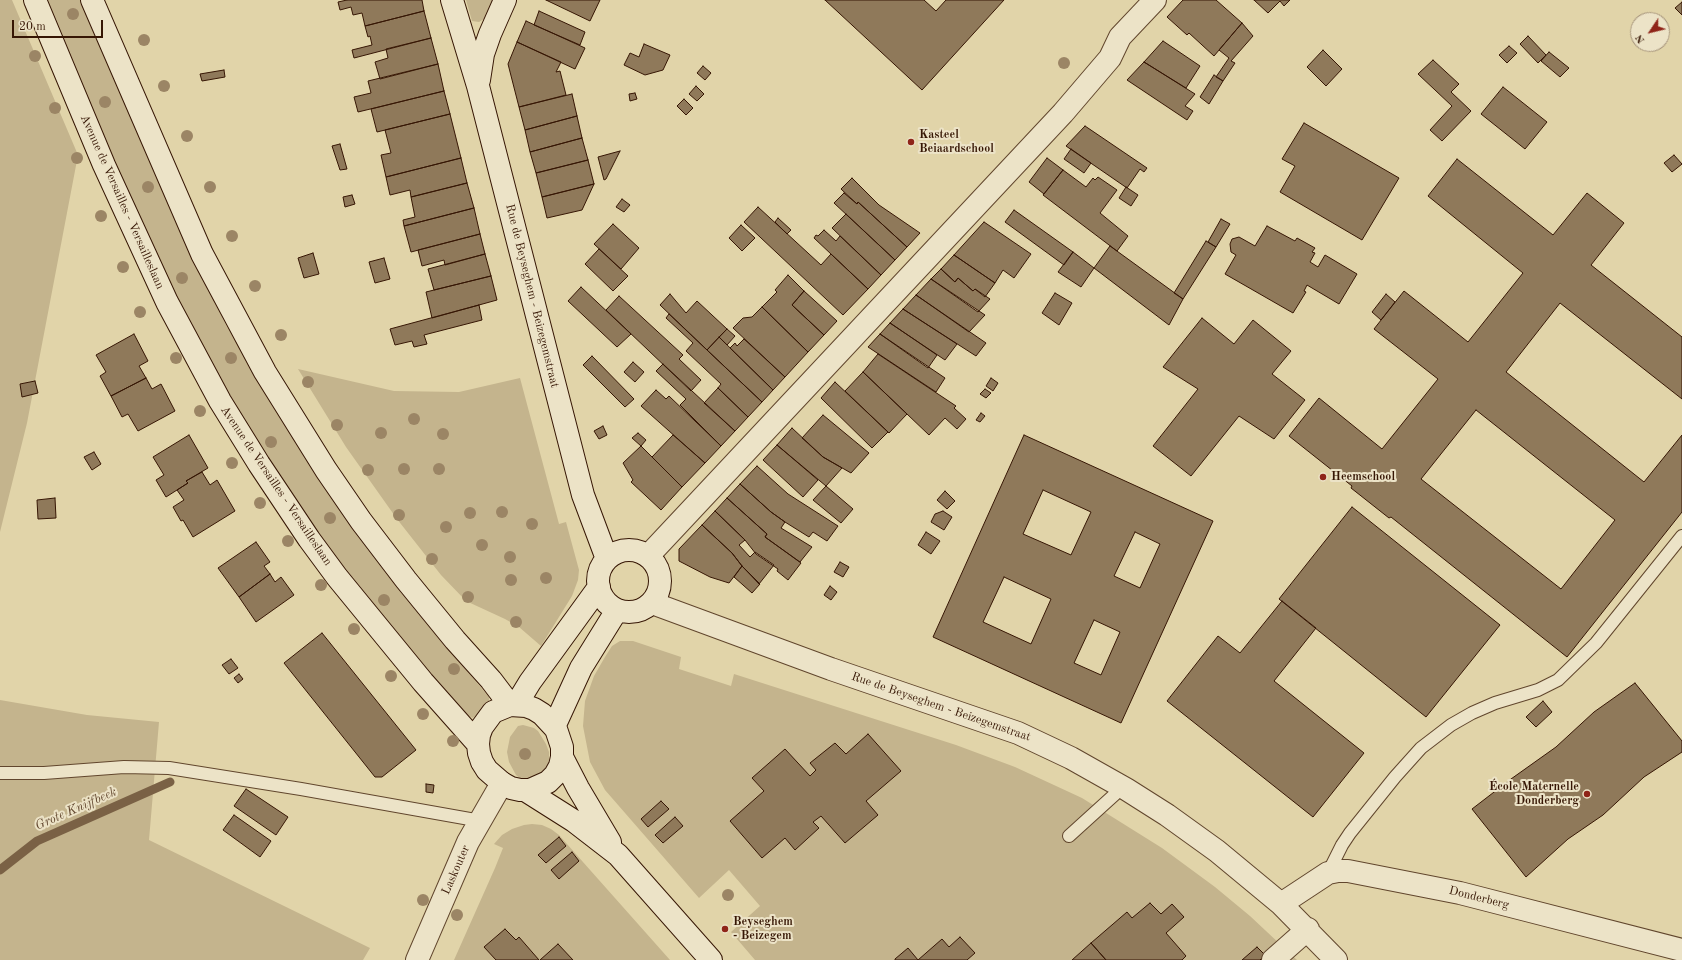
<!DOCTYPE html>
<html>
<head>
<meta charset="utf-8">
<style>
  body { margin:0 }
  #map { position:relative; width:1682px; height:960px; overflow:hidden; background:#e1d4a9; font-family:"Old Standard TT",serif }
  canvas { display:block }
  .north { position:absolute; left:1630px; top:12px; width:40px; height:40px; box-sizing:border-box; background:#ece3c7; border:1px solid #a39179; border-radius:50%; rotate:235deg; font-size:11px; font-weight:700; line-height:16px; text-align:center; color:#361604 }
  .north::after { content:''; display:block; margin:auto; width:14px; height:18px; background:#8f2418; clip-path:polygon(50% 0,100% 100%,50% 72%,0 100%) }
  .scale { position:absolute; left:12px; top:20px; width:91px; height:18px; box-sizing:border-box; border:2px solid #361604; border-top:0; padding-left:5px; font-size:12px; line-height:14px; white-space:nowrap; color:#361604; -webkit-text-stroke:3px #ece3c7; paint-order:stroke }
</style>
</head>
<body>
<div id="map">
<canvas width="1682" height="960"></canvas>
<div class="north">N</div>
<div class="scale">20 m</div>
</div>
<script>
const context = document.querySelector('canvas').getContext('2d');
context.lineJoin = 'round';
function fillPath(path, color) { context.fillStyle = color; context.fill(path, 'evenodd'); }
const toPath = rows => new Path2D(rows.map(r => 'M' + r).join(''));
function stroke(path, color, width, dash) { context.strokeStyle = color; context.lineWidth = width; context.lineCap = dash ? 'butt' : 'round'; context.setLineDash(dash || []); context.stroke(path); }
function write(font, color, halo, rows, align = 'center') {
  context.font = font + ' "Old Standard TT",serif'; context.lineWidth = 4; context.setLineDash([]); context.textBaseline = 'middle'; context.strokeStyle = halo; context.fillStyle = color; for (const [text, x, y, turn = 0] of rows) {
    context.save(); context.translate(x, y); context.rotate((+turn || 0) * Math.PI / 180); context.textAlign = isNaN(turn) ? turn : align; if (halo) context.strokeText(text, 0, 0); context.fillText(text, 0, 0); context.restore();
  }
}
fillPath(toPath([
  [0,0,12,0,78,155,27,423,0,532],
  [45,0,80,0,179,230,226,325,282,421,344,516,427,624,489,697,489,702,487,706,473,718,464,714,353,581,305,516,274,470,236,407,173,289,148,238],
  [466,0,493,0,484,19,479,22,472,21],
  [298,369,394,391,459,392,520,378,559,524,566,522,579,570,578,580,572,596,541,646,519,627,505,619,466,601,441,575,397,519,346,447],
  [620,641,633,641,681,657,679,669,731,686,734,674,956,745,1015,767,1082,798,1162,848,1215,887,1250,916,1297,960,755,960,731,932,760,906,729,870,699,898,605,790,590,762,583,726,585,701,594,676,605,657,612,646],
  [0,700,87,715,159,722,149,840,370,948,363,960,0,960],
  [523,725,534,728,538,731,546,744,549,752,549,763,544,776,522,780,516,775,509,762,507,752,510,737,518,726],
  [532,824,542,825,551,829,559,835,670,960,454,960,495,868,503,848,494,844,502,835,512,829,524,825]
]), '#c4b48d');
stroke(toPath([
  [0,870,37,841,170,782]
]), '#7a6145', 9);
const building = toPath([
  [347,0,422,0,424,11,365,26,362,13,353,15,351,7,340,10,338,2,347,0],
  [546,0,600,0,590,21,546,0],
  [825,0,924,0,936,11,946,0,1004,0,922,90,825,0],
  [1183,0,1216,0,1242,23,1214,56,1189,33,1187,35,1167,17,1183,0],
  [1254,0,1290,0,1284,6,1280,1,1268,13,1254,0],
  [1682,2,1682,15,1675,8,1682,2],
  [424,11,431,38,354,58,352,50,372,45,370,36,368,37,365,26,424,11],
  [539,11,585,32,580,45,534,25,539,11],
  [526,21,585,48,575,69,517,42,526,21],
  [1242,23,1253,36,1231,61,1235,63,1223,81,1216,77,1229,58,1219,50,1242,23],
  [1528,36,1546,55,1538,63,1520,44,1528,36],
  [431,38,438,64,380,79,375,62,388,58,386,49,431,38],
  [1163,41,1200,66,1186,88,1144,62,1163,41],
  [517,42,561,62,556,72,560,71,566,95,519,107,508,64,517,42],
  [644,44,670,55,663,70,645,75,624,65,630,53,639,57,644,44],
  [1509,46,1517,53,1507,63,1499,55,1509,46],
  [1323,50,1342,69,1326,86,1307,67,1323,50],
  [1549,52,1569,68,1560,77,1541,61,1549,52],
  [1433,60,1459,84,1451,92,1471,111,1442,141,1430,130,1452,106,1418,74,1433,60],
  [1144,62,1195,94,1185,106,1193,111,1187,120,1127,80,1144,62],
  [438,64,444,91,358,112,354,97,371,93,368,81,438,64],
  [703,66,711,73,705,80,697,73,703,66],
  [224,70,225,77,202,81,200,74,224,70],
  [1214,75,1223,81,1209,104,1200,97,1214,75],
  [696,86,704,94,697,101,689,94,696,86],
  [1503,87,1547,122,1525,149,1481,114,1503,87],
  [444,91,450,114,377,132,371,109,444,91],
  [635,93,637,99,630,101,629,94,635,93],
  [572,94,577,116,525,130,519,107,572,94],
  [684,99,693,108,686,115,677,106,684,99],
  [450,114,461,158,386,177,381,155,391,153,385,130,450,114],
  [577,116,582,138,530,152,525,130,577,116],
  [1304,123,1399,178,1362,240,1280,192,1295,166,1282,159,1304,123],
  [1085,126,1147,168,1144,172,1140,169,1127,188,1066,146,1085,126],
  [582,138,588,160,536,173,530,152,582,138],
  [340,144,347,169,340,170,332,146,340,144],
  [1071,149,1091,163,1084,173,1064,159,1071,149],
  [620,151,606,179,604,180,598,157,620,151],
  [1674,155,1682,164,1672,172,1664,163,1674,155],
  [461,158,467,183,411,197,410,190,390,195,386,177,461,158],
  [1047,158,1063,170,1044,194,1029,182,1047,158],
  [1457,159,1553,235,1587,193,1624,223,1591,265,1682,337,1682,399,1560,303,1506,372,1644,482,1682,435,1682,512,1567,657,1391,517,1389,518,1351,488,1352,486,1289,436,1319,398,1382,449,1438,379,1374,329,1404,291,1468,342,1523,273,1428,196,1457,159],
  [1476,410,1615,520,1561,589,1421,479,1476,410],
  [588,160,594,184,542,197,536,173,588,160],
  [1063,170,1086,187,1093,178,1095,180,1098,177,1117,190,1100,213,1128,236,1117,251,1043,195,1063,170],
  [852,178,879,205,920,233,907,247,858,202,857,204,841,189,852,178],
  [467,183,474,208,404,226,403,220,415,217,411,197,467,183],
  [594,184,582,210,547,218,542,197,594,184],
  [1126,187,1138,195,1131,206,1119,198,1126,187],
  [844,193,857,204,858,202,907,247,895,260,834,203,844,193],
  [352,195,355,204,345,207,343,197,352,195],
  [622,199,630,205,624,212,616,207,622,199],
  [758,207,821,265,831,254,868,289,843,315,744,222,758,207],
  [474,208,480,234,411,252,404,226,474,208],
  [1014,210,1073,252,1064,265,1005,222,1014,210],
  [846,214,895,260,881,275,832,228,846,214],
  [778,218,791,230,787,234,775,222,778,218],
  [1221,219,1230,224,1216,247,1208,242,1221,219],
  [984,222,1031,254,1014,278,1003,270,995,283,954,255,984,222],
  [613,224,639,248,621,269,594,244,613,224],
  [741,225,755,238,742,251,729,238,741,225],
  [1267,226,1295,241,1297,238,1315,248,1312,252,1315,253,1310,262,1318,267,1325,255,1357,274,1339,304,1307,285,1304,291,1306,292,1293,313,1225,274,1236,255,1231,252,1230,244,1232,239,1239,237,1255,246,1267,226],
  [824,230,836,241,840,236,881,275,868,289,814,238,816,235,818,236,824,230],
  [480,234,485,254,445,265,444,260,422,266,418,250,480,234],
  [1206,241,1216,247,1183,299,1174,293,1206,241],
  [1110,246,1183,299,1169,325,1094,268,1110,246],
  [599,249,628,276,613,291,585,264,599,249],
  [1073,252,1094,268,1081,287,1058,272,1073,252],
  [313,253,319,274,304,278,298,258,313,253],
  [485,254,491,276,434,290,428,269,485,254],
  [954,255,995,283,985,297,975,289,973,291,958,278,955,282,941,269,954,255],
  [384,258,390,279,375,283,369,262,384,258],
  [941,269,955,282,958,278,973,291,975,289,990,299,978,312,931,279,941,269],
  [788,275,804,291,792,305,824,335,808,352,762,307,777,292,775,290,788,275],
  [491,276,497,300,432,318,426,292,491,276],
  [931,279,985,315,969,332,916,295,931,279],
  [581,287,631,334,617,347,568,301,581,287],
  [804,291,837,321,824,335,792,305,804,291],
  [1055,293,1072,303,1059,325,1042,313,1055,293],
  [670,294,686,313,697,301,727,329,707,350,660,305,670,294],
  [1386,294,1395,302,1381,320,1372,312,1386,294],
  [916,295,986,343,976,356,903,309,916,295],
  [619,296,683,355,679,359,701,380,691,391,606,310,619,296],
  [479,305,482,320,424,335,427,344,414,347,412,341,395,345,390,329,479,305],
  [762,307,808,352,785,377,733,328,743,318,752,317,762,307],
  [903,309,957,344,945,360,890,323,903,309],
  [669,314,762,402,748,417,718,388,721,384,686,351,693,343,666,318,669,314],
  [1202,318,1234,344,1253,320,1291,351,1272,374,1305,400,1274,439,1239,416,1191,476,1153,446,1198,389,1163,367,1202,318],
  [890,323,937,355,928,368,880,334,890,323],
  [727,329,735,336,727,345,719,337,727,329],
  [134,334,148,361,139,366,146,378,111,396,100,376,106,372,96,355,134,334],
  [880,334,945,378,936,392,868,347,880,334],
  [719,337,773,390,762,402,707,350,719,337],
  [744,339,785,377,773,390,730,348,735,343,737,346,744,339],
  [878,354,956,406,954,408,966,419,957,429,945,418,929,435,863,372,878,354],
  [592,356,634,399,625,407,583,365,592,356],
  [633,362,644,372,635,382,624,372,633,362],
  [663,364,735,431,721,446,680,405,686,399,656,371,663,364],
  [863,372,907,414,889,433,845,391,863,372],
  [146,378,152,389,161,384,175,411,138,431,128,414,122,417,111,396,146,378],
  [991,378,998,383,993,391,986,386,991,378],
  [35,381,38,393,22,397,20,384,35,381],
  [835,382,888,432,872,448,821,398,835,382],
  [718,388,748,417,735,431,704,403,718,388],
  [985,389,991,393,986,398,980,394,985,389],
  [656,390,666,399,669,396,721,446,705,463,641,406,656,390],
  [981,413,985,416,980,422,976,420,981,413],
  [823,415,869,453,851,473,823,457,802,438,823,415],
  [603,426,607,435,599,439,594,431,603,426],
  [792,428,823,457,842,468,826,486,777,445,792,428],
  [638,433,646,440,641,446,632,438,638,433],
  [189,435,208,468,186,481,188,483,166,497,156,480,164,475,153,457,189,435],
  [673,435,705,463,682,487,652,457,673,435],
  [1024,435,1213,521,1121,723,933,637,1024,435],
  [1043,490,1091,512,1071,555,1023,534,1043,490],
  [1135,532,1160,544,1140,588,1114,576,1135,532],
  [1004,577,1051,599,1031,644,983,622,1004,577],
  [1094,620,1120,632,1101,675,1074,663,1094,620],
  [777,445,818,480,803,497,763,460,777,445],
  [641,446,682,487,661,510,631,482,633,480,623,463,641,446],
  [94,452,101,464,92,470,84,457,94,452],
  [757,466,788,494,838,526,827,541,813,532,809,537,785,522,771,512,740,484,757,466],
  [202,472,210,485,217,480,235,511,193,537,183,520,181,521,173,507,184,500,177,490,188,483,186,481,202,472],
  [740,484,771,512,785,522,781,528,812,547,800,562,765,537,767,534,727,498,740,484],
  [826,486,853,509,841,523,813,500,826,486],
  [945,491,955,501,947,509,937,500,945,491],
  [55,498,56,518,38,519,37,500,55,498],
  [727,498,767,534,765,537,801,563,788,580,777,571,778,569,756,554,745,540,715,511,727,498],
  [1352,507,1500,625,1426,717,1279,599,1352,507],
  [715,511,745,540,739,545,750,557,755,552,774,565,759,584,742,566,732,553,702,525,715,511],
  [943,511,952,517,944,530,931,522,935,514,943,511],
  [702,525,732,553,742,566,729,583,710,577,679,561,679,549,702,525],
  [926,532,940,541,931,554,918,545,926,532],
  [256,542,270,562,264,566,270,574,239,597,218,568,256,542],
  [840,562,849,567,843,577,834,572,840,562],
  [742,566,760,584,752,593,734,577,742,566],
  [270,574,275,582,281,577,294,595,256,622,239,597,270,574],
  [830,586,837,592,831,600,824,595,830,586],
  [1282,601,1316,628,1274,681,1364,753,1313,817,1167,701,1218,636,1240,653,1282,601],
  [322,633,416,750,382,777,375,777,284,663,322,633],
  [231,659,238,668,229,674,222,665,231,659],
  [239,674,243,679,238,683,234,678,239,674],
  [1635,683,1682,741,1682,752,1644,777,1603,815,1568,839,1526,877,1472,809,1511,779,1556,747,1594,712,1635,683],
  [1543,701,1552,712,1536,727,1526,717,1543,701],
  [868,734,901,771,866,801,878,815,845,843,821,816,813,822,819,828,795,850,785,838,762,858,730,821,764,791,752,778,785,749,810,776,816,770,810,763,835,743,846,754,868,734],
  [426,784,434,785,433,793,426,792,426,784],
  [246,789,288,817,276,835,234,806,246,789],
  [661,801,669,809,648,827,641,819,661,801],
  [234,815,271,841,260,857,223,830,234,815],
  [675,817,683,826,663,843,655,835,675,817],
  [559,837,566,846,546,863,538,855,559,837],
  [572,852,579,861,559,879,551,870,572,852],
  [1150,903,1161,914,1172,904,1184,917,1166,933,1186,956,1182,960,1106,960,1091,943,1127,912,1132,918,1150,903],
  [505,929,516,940,519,937,539,960,496,960,484,947,505,929],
  [960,937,975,953,967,960,895,960,895,959,908,948,918,960,942,939,949,947,960,937],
  [1091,943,1106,960,1072,960,1091,943],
  [558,944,573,960,540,960,558,944],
  [1257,947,1265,955,1260,960,1242,960,1257,947]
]);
fillPath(building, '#8f795a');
stroke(building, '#361604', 1);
const lane = toPath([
  [0,773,44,773,124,767,169,768,301,789,481,821],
  [1069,836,1123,787],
  [1328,873,1342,845,1350,833,1395,777,1421,748,1451,725,1472,713,1495,703,1538,690,1558,680,1596,643,1682,536]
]);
const street = toPath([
  [648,556,1063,113,1110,58,1120,37,1155,0],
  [652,603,831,669,1018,733,1071,758,1126,789,1167,815,1217,851,1281,904,1336,960],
  [1281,904,1328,873,1338,871,1348,871,1460,893,1682,950],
  [417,960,468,842,502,783],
  [1273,960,1308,929]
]);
const secondary = toPath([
  [35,0,104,165,167,302,220,401,259,464,309,539,337,577,423,682,478,744],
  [92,0,202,254,265,372,326,470,361,521,406,580,455,640,491,680,510,705],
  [452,0,478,86,583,495,607,559],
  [479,80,483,54,490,34,505,0],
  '598 581a31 31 0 1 1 62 0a31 31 0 1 1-62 0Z',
  [510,705,526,706,534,709,542,714,556,729,562,747,562,757,560,766,555,775,548,782,530,790,520,790,511,788,502,783,487,770,482,762,479,753,478,744,479,735,482,727,493,712,510,705],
  [516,705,530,682,599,587],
  [554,727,581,668,617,610],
  [562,757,578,788,610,842],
  [525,790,574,821,618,855,711,960]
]);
stroke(lane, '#61462d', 14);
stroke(street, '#61462d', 24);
stroke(secondary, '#361604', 24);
stroke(lane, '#ece3c7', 12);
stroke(street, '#ece3c7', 22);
stroke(secondary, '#ece3c7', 22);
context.fillStyle = '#9b8565';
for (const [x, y] of [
  [73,14],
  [144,40],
  [35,56],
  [1064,63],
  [164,86],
  [105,102],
  [55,108],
  [187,136],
  [77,158],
  [148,187],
  [210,187],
  [101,216],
  [232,236],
  [123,267],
  [182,278],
  [255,286],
  [140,312],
  [281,335],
  [176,358],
  [231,358],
  [308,382],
  [200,411],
  [414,419],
  [337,425],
  [381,433],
  [443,434],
  [271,442],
  [232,463],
  [404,469],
  [439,469],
  [368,470],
  [260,503],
  [502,512],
  [470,513],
  [399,515],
  [330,518],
  [532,524],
  [446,527],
  [288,541],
  [482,545],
  [510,557],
  [432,559],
  [546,578],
  [511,580],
  [321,585],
  [468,597],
  [384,600],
  [516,622],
  [354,629],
  [454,669],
  [391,676],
  [423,714],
  [453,741],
  [525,754],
  [728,895],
  [423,900],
  [457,915]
]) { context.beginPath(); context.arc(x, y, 6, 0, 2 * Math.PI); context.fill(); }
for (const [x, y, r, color] of [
  [911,142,4,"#8f2418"],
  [1323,477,4,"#8f2418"],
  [1587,794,4,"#8f2418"],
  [725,929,4,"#8f2418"]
]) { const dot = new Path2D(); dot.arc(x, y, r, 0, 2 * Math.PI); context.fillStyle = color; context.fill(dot); stroke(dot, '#ece3c7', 1.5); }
write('bold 12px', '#361604', '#ece3c7', [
  ["Kasteel",919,135],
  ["Beiaardschool",919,149],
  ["Heemschool",1331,477],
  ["École Maternelle",1579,787,"right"],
  ["Donderberg",1579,801,"right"],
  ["Beyseghem",733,922],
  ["- Beizegem",733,936]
], 'left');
write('12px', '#361604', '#ece3c7', [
  ["Avenue de Versailles - Versailleslaan",122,202,66],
  ["Rue de Beyseghem - Beizegemstraat",532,296,76],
  ["Avenue de Versailles - Versailleslaan",276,486,56],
  ["Rue de Beyseghem - Beizegemstraat",941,707,19],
  ["Laskouter",456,870,-66],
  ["Donderberg",1479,898,14]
]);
write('italic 13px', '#634830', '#ece3c7', [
  ["Grote Knijfbeek",76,809,-24]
]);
</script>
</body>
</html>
